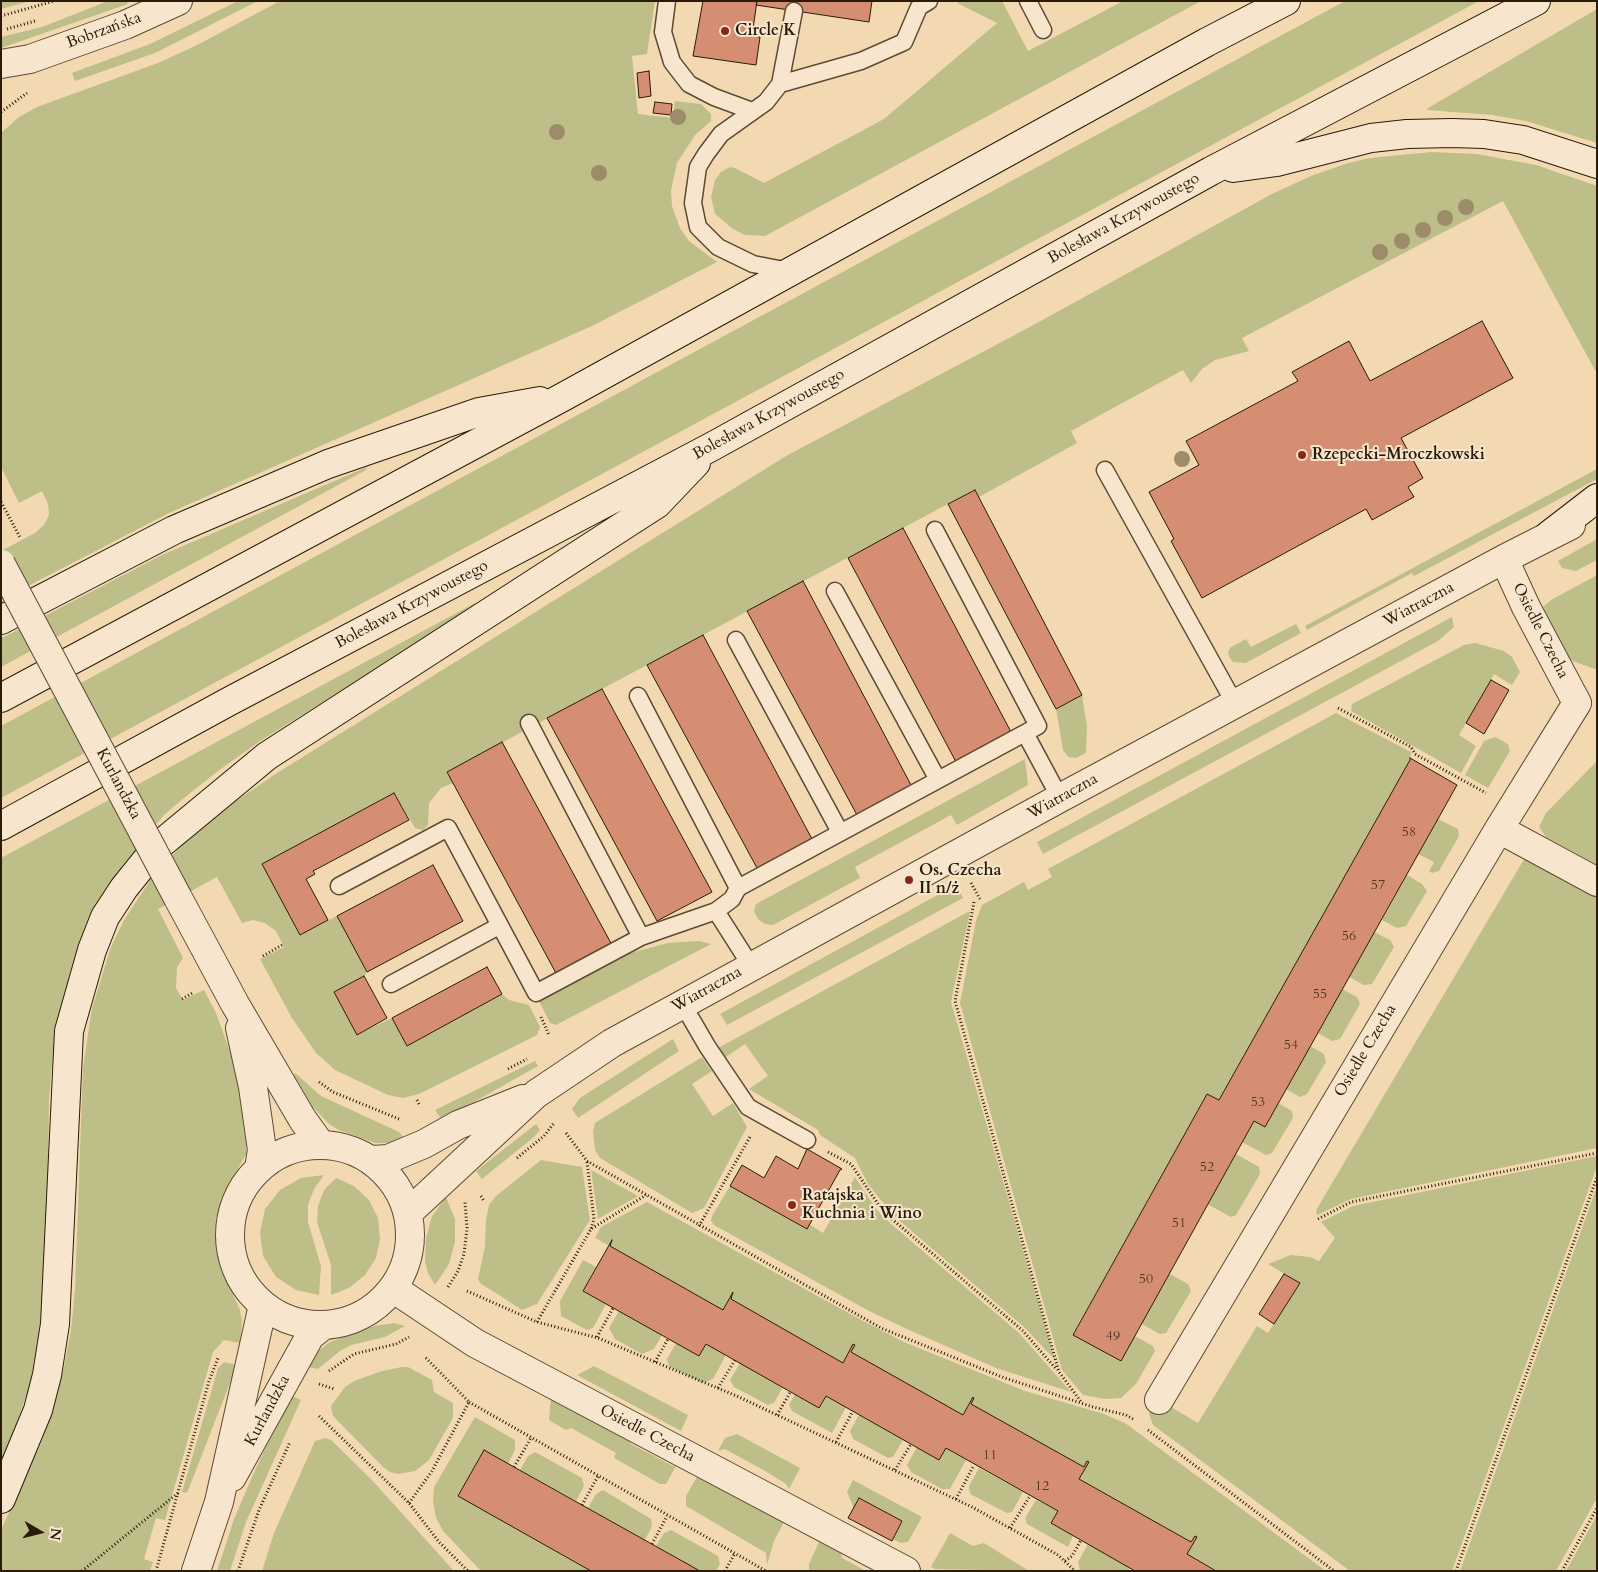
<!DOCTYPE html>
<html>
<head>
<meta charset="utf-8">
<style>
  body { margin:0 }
  #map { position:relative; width:1598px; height:1572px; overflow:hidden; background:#f3d9b2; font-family:Cardo,serif }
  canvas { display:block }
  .frame { position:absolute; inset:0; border:2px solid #291b07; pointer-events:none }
  .north { position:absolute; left:15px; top:1507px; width:50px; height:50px; -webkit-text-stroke:4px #f7e6cd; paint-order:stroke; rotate:98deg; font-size:14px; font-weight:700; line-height:20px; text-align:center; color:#291b07 }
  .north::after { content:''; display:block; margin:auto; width:18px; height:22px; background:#291b07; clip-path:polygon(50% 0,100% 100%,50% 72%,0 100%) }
</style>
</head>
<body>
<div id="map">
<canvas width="1598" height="1572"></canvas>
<div class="frame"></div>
<div class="north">N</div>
</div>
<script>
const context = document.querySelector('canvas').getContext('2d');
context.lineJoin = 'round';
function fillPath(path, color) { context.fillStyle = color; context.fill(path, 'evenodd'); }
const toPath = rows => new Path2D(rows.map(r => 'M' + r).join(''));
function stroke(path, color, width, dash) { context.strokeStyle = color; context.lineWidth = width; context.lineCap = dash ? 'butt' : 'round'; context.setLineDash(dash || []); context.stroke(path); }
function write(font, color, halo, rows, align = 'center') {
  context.font = font + ' Cardo,serif'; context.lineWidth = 4; context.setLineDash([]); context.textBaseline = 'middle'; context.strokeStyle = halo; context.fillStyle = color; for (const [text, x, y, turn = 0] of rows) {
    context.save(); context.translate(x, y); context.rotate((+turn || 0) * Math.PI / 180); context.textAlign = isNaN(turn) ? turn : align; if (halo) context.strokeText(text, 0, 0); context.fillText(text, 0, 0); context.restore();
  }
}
fillPath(toPath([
  [1,1,30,1,1,9],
  [108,1,127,1,128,4,1,48,1,37,42,27],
  [238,1,258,1,155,53,75,81,72,73,150,44],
  [280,1,655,1,647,54,632,56,638,114,673,118,675,101,701,104,711,114,711,121,695,135,677,163,671,190,672,206,680,228,689,241,717,262,592,326,169,513,1,600,1,551,35,533,44,525,49,515,48,504,42,491,19,503,1,467,1,133,19,117,37,107,158,63,197,45],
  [960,1,1002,1,1028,51,1123,1,1201,1,765,236,745,235,733,229,715,214,711,197,715,180,721,172,730,167,735,168,764,183,884,119,997,23,957,3],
  [1345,1,1479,1,1,798,1,726],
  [1597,9,1597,143,1526,121,1492,115,1427,110,1428,108],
  [1432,152,1477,154,1536,165,1597,186,1597,374,1503,201,1242,338,1249,351,1215,360,1202,369,1191,383,1183,370,1071,431,1077,443,979,497,974,490,447,772,453,783,441,788,429,803,428,825,423,830,415,828,394,793,262,864,300,935,337,916,367,972,364,976,334,992,357,1034,392,1018,407,1046,502,994,509,1000,529,1005,540,1027,537,1035,419,1094,403,1098,388,1095,335,1070,316,1053,292,1018,260,959,284,947,276,931,265,923,253,920,242,923,217,877,158,909,183,958,177,967,176,988,183,1000,204,990,216,1013,232,1057,248,1124,246,1154,223,1195,216,1219,215,1231,220,1266,240,1310,242,1321,240,1343,224,1340,213,1352,165,1520,156,1518,144,1559,153,1562,150,1571,1,1571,1,1530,43,1438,64,1367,71,1330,75,1289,83,1068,92,1008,111,947,124,920,151,879,180,847,220,812,277,773,786,456,1026,329,1272,194,1311,176,1348,163,1370,158],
  [367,467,366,470,1,667,1,638,4,637,162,555],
  [1597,469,1597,479,1414,576,1412,573,1307,630,1305,626],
  [1597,539,1597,560,1576,571,1562,568,1558,561],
  [1597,575,1597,670,1573,661,1564,652,1543,607,1551,600],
  [475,603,475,607,260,741,218,771,184,798,164,815,123,865,88,921,70,972,53,1053,49,1100,47,1258,37,1351,29,1388,1,1466,1,858],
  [1452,617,1454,627,1438,641,1043,854,1037,842],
  [1296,624,1301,633,1246,663,1233,662,1229,657,1228,651,1231,647,1246,639,1251,647],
  [1475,643,1504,651,1512,657,1520,672,1512,685,1494,674,1459,735,1476,746,1461,773,1351,711,1352,704,1464,645],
  [1082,695,1087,726,1086,753,1076,758,1068,757,1063,750,1056,709],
  [1336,713,1411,752,1410,760,1219,1100,1207,1094,1073,1334,1120,1361,1133,1335,1153,1346,1155,1351,1136,1384,1121,1398,1105,1399,1083,1395,1062,1370,960,1003,976,921,982,905,1024,882,1028,890,1052,877,1048,869],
  [1495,737,1508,744,1510,751,1488,788,1465,775,1484,741],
  [1025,759,1028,785,957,825,951,815,855,867,860,878,773,925,765,924,758,919,754,911,756,904],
  [1597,761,1597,865,1546,837,1539,827,1546,813],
  [1438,819,1458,829,1459,836,1439,871,1432,873,1429,871,1434,862,1418,854],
  [1526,856,1597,893,1597,1148,1351,1199,1317,1215,1316,1211,1322,1200],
  [1407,875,1422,884,1427,891,1406,926,1397,928,1382,920],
  [956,885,963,898,727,1025,720,1014],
  [968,912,970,912,951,1002,1055,1360,1024,1327,894,1216,868,1184,855,1158,820,1135,818,1130,749,1089,768,1076,745,1044,726,1057,718,1048],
  [1374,932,1390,940,1394,947,1372,984,1364,985,1349,977],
  [699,941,711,944,556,1025,550,1023,539,1001,626,954,668,943],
  [1342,989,1357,997,1360,1004,1340,1039,1332,1041,1318,1033],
  [673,1039,679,1051,578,1118,572,1109,580,1098],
  [1310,1046,1324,1054,1326,1062,1307,1094,1300,1097,1286,1089],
  [702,1057,712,1071,692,1084,713,1116,733,1103,747,1127,704,1208,692,1213,600,1158,595,1150,593,1132,595,1123],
  [535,1061,538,1066,442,1120,435,1110],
  [295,1073,321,1096,399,1132,404,1138,394,1143,375,1143,339,1130,329,1124,313,1107,294,1075],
  [1278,1103,1292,1111,1293,1118,1272,1153,1266,1155,1242,1142,1254,1121,1265,1127],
  [536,1124,540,1130,534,1137,482,1179,476,1171],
  [1236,1154,1259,1167,1260,1174,1236,1215,1231,1217,1207,1204],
  [1597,1156,1597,1166,1452,1571,1350,1571,1153,1425,1149,1414,1151,1395,1198,1423,1257,1326,1268,1333,1300,1283,1268,1264,1291,1255,1310,1257,1319,1261,1335,1238,1321,1222,1353,1206],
  [541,1160,582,1167,590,1220,537,1304,522,1310,480,1283,478,1279,485,1246,486,1219,489,1205,496,1196],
  [591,1170,602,1176,638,1196,598,1219],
  [324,1175,314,1189,308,1205,308,1222,321,1266,319,1295,296,1290,276,1277,263,1256,260,1232,265,1209,280,1190,301,1178],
  [855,1177,876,1209,890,1223,1019,1333,1071,1392,996,1368,909,1330,869,1311,714,1225,711,1221,712,1216,730,1186,806,1229,809,1224,823,1233],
  [336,1178,354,1186,369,1200,378,1218,380,1239,376,1258,365,1275,349,1288,331,1295,331,1265,317,1222,318,1206,324,1190],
  [1597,1186,1597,1498,1556,1571,1460,1571],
  [446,1197,455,1219,455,1242,449,1264,435,1285,428,1273,425,1262,426,1238,432,1216],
  [647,1202,863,1321,904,1342,1025,1391,1101,1413,1125,1423,1326,1571,1216,1571,1187,1554,1196,1536,1191,1542,1079,1479,1089,1461,1084,1467,971,1404,973,1397,963,1415,851,1352,853,1345,843,1363,731,1299,733,1292,723,1310,610,1246,612,1240,608,1245,595,1238,601,1227],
  [583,1260,596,1267,583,1291,606,1304,593,1328,587,1330,561,1316,560,1301],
  [1168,1273,1188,1284,1191,1291,1166,1333,1160,1334,1140,1323],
  [619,1311,662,1335,654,1349,642,1354,615,1339,609,1328],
  [394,1323,405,1326,385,1337,351,1345,340,1351,318,1369,308,1367,314,1354,330,1342,374,1326],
  [676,1343,699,1356,706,1344,726,1355,713,1379,702,1383,669,1366,667,1359],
  [224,1362,237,1365,187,1493,182,1492,218,1368],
  [740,1363,783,1387,774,1403,768,1405,734,1387,730,1380],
  [594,1366,688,1415,681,1431,577,1375],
  [402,1367,408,1367,432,1380,434,1392,453,1403,453,1418,429,1460,415,1471,398,1474,390,1472,383,1467,333,1416,331,1406,345,1387,354,1381,382,1371],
  [795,1394,819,1407,826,1396,846,1407,832,1433,792,1411,789,1405],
  [290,1395,301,1400,246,1522,230,1571,217,1571,234,1519,252,1477],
  [551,1396,630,1439,631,1444,673,1466,676,1466,666,1484,660,1484,614,1458,616,1453,571,1428,566,1430,549,1420],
  [859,1415,903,1440,893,1457,888,1458,853,1439,850,1431],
  [475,1417,515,1440,515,1450,508,1464,484,1450,458,1496,591,1571,481,1571,443,1531,436,1518,433,1502,434,1487],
  [737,1434,800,1468,789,1489,786,1484,767,1472,725,1449,718,1451,725,1438],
  [326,1438,331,1440,371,1479,454,1571,262,1571,274,1533,315,1441],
  [917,1447,946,1448,966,1460,950,1489,942,1489,911,1472,907,1465],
  [535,1452,582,1478,584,1486,576,1501,520,1470,528,1456],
  [979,1468,1023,1492,1012,1512,1007,1513,970,1494,969,1486],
  [698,1475,784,1522,774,1541,767,1565,766,1553,686,1506,686,1496],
  [853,1480,922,1517,908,1542,901,1543,893,1539,902,1521,859,1498,854,1509,847,1492],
  [603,1490,651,1519,652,1526,645,1540,588,1508,596,1494],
  [1036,1500,1058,1511,1051,1523,1073,1536,1068,1547,1027,1524,1025,1518],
  [1597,1515,1597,1571,1566,1571],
  [671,1530,718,1556,720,1564,716,1571,700,1571,656,1546,664,1533],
  [950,1533,973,1546,984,1543,1029,1571,935,1569,931,1567],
  [819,1542,841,1553,842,1558,866,1571,809,1571,809,1564],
  [1088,1544,1130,1568,1128,1571,1080,1571,1078,1562]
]), '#bebe89');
const building = toPath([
  [703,1,757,1,752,36,760,37,756,65,693,56,703,1],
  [757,1,872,1,869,22,756,5,757,1],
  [649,71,651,96,639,98,637,73,649,71],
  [655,102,672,104,671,115,653,113,655,102],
  [1482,321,1513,378,1401,438,1423,478,1408,487,1414,497,1372,520,1366,509,1202,598,1171,541,1174,539,1149,492,1199,465,1186,441,1298,381,1292,372,1349,341,1370,381,1482,321],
  [975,490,1082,695,1056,709,948,504,975,490],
  [903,528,1011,732,956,762,848,558,903,528],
  [803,581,911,785,857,815,747,611,803,581],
  [703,635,812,839,757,868,647,665,703,635],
  [1491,680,1509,690,1484,734,1466,723,1491,680],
  [602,689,712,892,657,921,547,718,602,689],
  [502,742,612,945,557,975,447,772,502,742],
  [1410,758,1457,785,1265,1127,1254,1121,1121,1361,1073,1335,1207,1094,1219,1100,1410,760,1410,758],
  [394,793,409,820,313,871,315,874,306,879,328,920,300,935,262,864,394,793],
  [433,865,463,921,367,972,337,916,433,865],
  [487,967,502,994,407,1046,392,1018,487,967],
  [364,976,387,1018,357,1035,334,992,364,976],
  [807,1149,842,1169,840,1170,807,1229,730,1186,742,1165,764,1178,776,1156,798,1169,807,1149],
  [612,1240,610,1246,723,1310,733,1292,731,1299,843,1363,853,1344,855,1345,851,1352,963,1415,973,1397,974,1398,971,1404,1084,1467,1087,1461,1089,1462,1079,1479,1191,1542,1195,1536,1197,1537,1187,1554,1216,1571,1135,1571,1051,1523,1058,1511,946,1448,939,1460,826,1396,819,1408,706,1344,699,1356,583,1291,612,1240],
  [1284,1274,1300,1283,1274,1324,1259,1314,1284,1274],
  [484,1450,514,1467,700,1571,591,1571,458,1496,484,1450],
  [859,1498,902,1521,892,1541,848,1518,859,1498]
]);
fillPath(building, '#d68e73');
stroke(building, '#291b07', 1);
const service = toPath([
  [667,1,663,32,672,62,689,84,714,97,752,111],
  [1028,1,1043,30],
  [780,84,861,61,904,42,919,7,929,1],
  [789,271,753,264,718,247,698,227,693,203,698,167,706,154,721,134,766,102,780,84,794,11],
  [1105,470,1235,704],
  [835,591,938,780],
  [736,640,840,832],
  [638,696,738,888],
  [529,723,641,937],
  [1025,733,1060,798],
  [339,886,448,828,536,993,641,937,716,911,732,899,738,888,1038,726,935,530],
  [716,911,751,966],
  [391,984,499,926],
  [682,1003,707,1046,748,1107,807,1140]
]);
const minor = toPath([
  [1,64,30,59,125,25,178,1],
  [1499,829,1597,882],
  [178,898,235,1004,303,1120,321,1145],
  [240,1028,253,1087,262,1150,259,1168],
  '230 1235a90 90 0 1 1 180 0a90 90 0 1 1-180 0Z',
  [372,1160,388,1159,424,1144,458,1125,523,1099],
  [408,1213,536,1094,612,1043,1060,798,1504,559,1571,525],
  [394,1289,475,1343,906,1571],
  [1159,1400,1499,829,1577,703,1526,607,1504,559],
  [232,1477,310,1336,324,1325],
  [196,1571,219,1502,263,1305]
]);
const secondary = toPath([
  [1233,168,1277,162,1371,138,1407,134,1452,133,1484,134,1523,140,1597,164],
  [1549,535,1597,498],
  [1,620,174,530,328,464,479,412,540,401],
  [1,698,563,397,1207,42,1286,1],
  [1,826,228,702,713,446,1211,171,1536,1],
  [1,1499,38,1410,47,1375,55,1324,69,1031,92,950,105,917,124,888,157,847,267,756,657,504,696,463]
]);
stroke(service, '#5c4a32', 19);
stroke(minor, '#5c4a32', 30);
stroke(secondary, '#291b07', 30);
stroke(toPath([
  [1,16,54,1],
  [7,29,35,21],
  [1,112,27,93],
  [1,502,21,539],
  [1338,708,1411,747,1415,754,1486,793],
  [971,883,980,899],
  [974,902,955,1001,1059,1372,1082,1403],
  [263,956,282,945],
  [182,999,194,992],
  [541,1017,549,1035],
  [508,1069,527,1059],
  [319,1082,333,1092,399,1119],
  [417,1100,420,1106],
  [566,1133,587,1161,881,1328,1002,1377,1093,1407,1126,1415,1133,1419],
  [828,1152,851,1164,878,1204,892,1219,1023,1331,1057,1370],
  [517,1158,544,1136,554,1123],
  [587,1162,594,1219,591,1229],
  [481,1196,484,1201],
  [1318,1219,1351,1202,1597,1153],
  [699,1226,750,1137],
  [448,1287,458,1271,464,1254,467,1228,465,1202],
  [467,1291,537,1322,598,1338,739,1397,972,1507,1058,1555,1075,1571],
  [537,1322,591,1229,646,1195],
  [597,1337,613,1308],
  [655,1362,668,1339],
  [329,1371,354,1354,396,1344,409,1337],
  [319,1384,334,1389],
  [718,1388,735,1360],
  [469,1402,766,1571],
  [777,1415,791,1391],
  [319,1416,409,1503,439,1542,468,1571],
  [1148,1430,1334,1571],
  [836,1442,853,1411],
  [514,1467,531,1438],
  [895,1470,911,1444],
  [956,1499,974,1465],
  [409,1503,432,1471,469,1402,424,1356],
  [582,1505,598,1476],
  [1010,1528,1030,1496],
  [652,1544,667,1516],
  [1065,1561,1072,1556,1081,1540],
  [82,1571,178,1493],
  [156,1571,209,1381,218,1358],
  [238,1571,259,1510,290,1442],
  [725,1571,735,1553],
  [1456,1571,1597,1177],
  [1562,1571,1597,1508]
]), '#291b07', 3, [1, 2.5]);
stroke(service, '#f7e6cd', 16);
stroke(minor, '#f7e6cd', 28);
stroke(secondary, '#f7e6cd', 28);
const minorBridge = toPath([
  [1,564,178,898]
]);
stroke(minorBridge, '#5c4a32', 30, []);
stroke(minorBridge, '#f7e6cd', 28);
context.fillStyle = '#9d8b69';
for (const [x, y] of [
  [678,117],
  [557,132],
  [599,173],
  [1466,207],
  [1445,218],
  [1423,230],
  [1402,241],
  [1380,252],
  [1182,459]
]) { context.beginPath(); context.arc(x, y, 8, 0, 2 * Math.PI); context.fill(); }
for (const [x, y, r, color] of [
  [725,31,5,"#8f2418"],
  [1302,455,5,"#8f2418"],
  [909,880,5,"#8f2418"],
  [792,1205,5,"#8f2418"]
]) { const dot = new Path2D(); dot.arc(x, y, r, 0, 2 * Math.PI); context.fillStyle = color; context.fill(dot); stroke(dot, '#f7e6cd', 2); }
write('14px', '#543822', null, [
  ["58",1409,833],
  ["57",1378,886],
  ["56",1349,937],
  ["55",1320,995],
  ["54",1291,1046],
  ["53",1258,1103],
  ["52",1207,1168],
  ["51",1179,1224],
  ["50",1146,1280],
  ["49",1113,1337],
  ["11",990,1456],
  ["12",1042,1487]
]);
write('16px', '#291b07', '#f7e6cd', [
  ["Bobrzańska",104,31,-20],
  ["Bolesława Krzywoustego",1124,219,-29],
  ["Bolesława Krzywoustego",769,415,-29],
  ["Bolesława Krzywoustego",412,605,-28],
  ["Wiatraczna",1419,605,-28],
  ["Osiedle Czecha",1540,631,63],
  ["Kurlandzka",118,784,62],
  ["Wiatraczna",1063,797,-29],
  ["Wiatraczna",707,990,-29],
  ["Osiedle Czecha",1366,1051,-59],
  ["Kurlandzka",268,1411,-62],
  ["Osiedle Czecha",647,1434,28]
]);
write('bold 16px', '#291b07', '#f7e6cd', [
  ["Circle K",735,31],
  ["Rzepecki-Mroczkowski",1312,455],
  ["Os. Czecha",919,871],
  ["II n/ż",919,889],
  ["Ratajska",802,1196],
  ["Kuchnia i Wino",802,1214]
], 'left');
</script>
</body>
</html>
